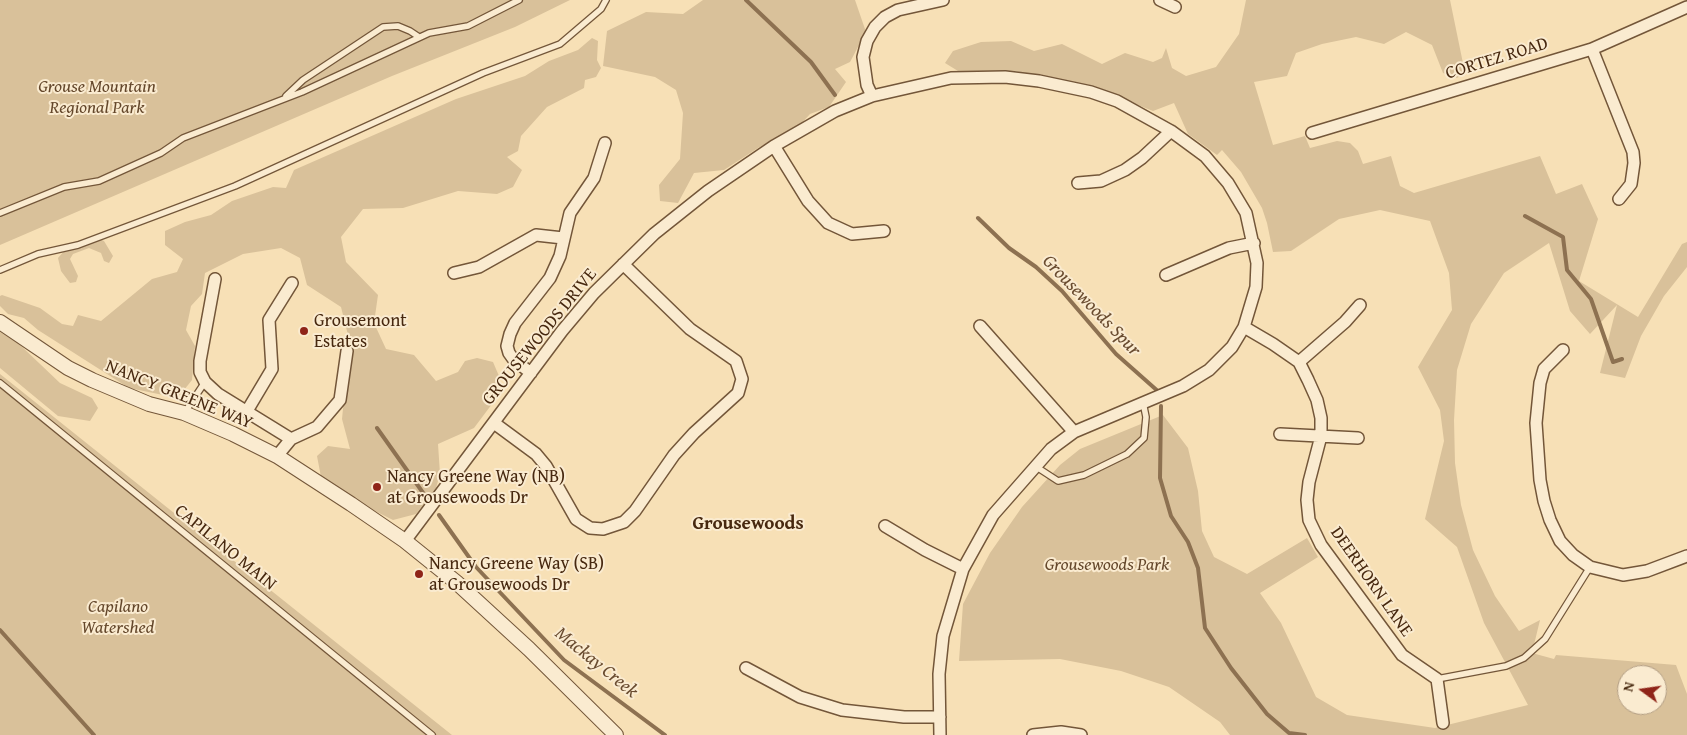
<!DOCTYPE html>
<html>
<head>
<meta charset="utf-8">
<style>
  body { margin:0 }
  #map { position:relative; width:1687px; height:735px; overflow:hidden; background:#f7e0b6; font-family:"Gentium Book Plus",serif }
  canvas { display:block }
  .north { position:absolute; left:1617px; top:665px; width:50px; height:50px; box-sizing:border-box; background:#faebd0; border:1px solid #b29d83; border-radius:50%; rotate:284deg; font-size:14px; font-weight:700; line-height:20px; text-align:center; color:#47280f }
  .north::after { content:''; display:block; margin:auto; width:18px; height:22px; background:#8f2418; clip-path:polygon(50% 0,100% 100%,50% 72%,0 100%) }
</style>
</head>
<body>
<div id="map">
<canvas width="1687" height="735"></canvas>
<div class="north">N</div>
</div>
<script>
const context = document.querySelector('canvas').getContext('2d');
context.lineJoin = 'round';
function fillPath(path, color) { context.fillStyle = color; context.fill(path, 'evenodd'); }
const toPath = rows => new Path2D(rows.map(r => 'M' + r).join(''));
function stroke(path, color, width, dash) { context.strokeStyle = color; context.lineWidth = width; context.lineCap = dash ? 'butt' : 'round'; context.setLineDash(dash || []); context.stroke(path); }
function write(font, color, halo, rows, align = 'center') {
  context.font = font + ' "Gentium Book Plus",serif'; context.lineWidth = 4; context.setLineDash([]); context.textBaseline = 'middle'; context.strokeStyle = halo; context.fillStyle = color; for (const [text, x, y, turn = 0] of rows) {
    context.save(); context.translate(x, y); context.rotate((+turn || 0) * Math.PI / 180); context.textAlign = isNaN(turn) ? turn : align; if (halo) context.strokeText(text, 0, 0); context.fillText(text, 0, 0); context.restore();
  }
}
fillPath(toPath([
  [0,0,570,0,515,27,392,76,0,245],
  [703,0,855,0,866,32,850,62,835,69,846,82,829,107,810,114,799,126,758,148,724,170,694,173,678,203,660,201,659,185,680,159,683,113,676,90,655,77,603,66,607,31,646,12,683,14],
  [1246,0,1450,0,1465,73,1457,78,1443,73,1432,45,1406,32,1384,44,1356,37,1322,44,1296,53,1287,76,1254,82,1273,145,1305,136,1310,148,1337,141,1350,143,1358,151,1363,164,1391,156,1400,186,1414,193,1540,156,1556,194,1582,184,1598,219,1579,281,1638,317,1682,244,1687,242,1687,267,1664,296,1641,336,1625,378,1600,373,1617,305,1590,334,1570,311,1549,243,1504,273,1471,324,1457,370,1454,420,1455,463,1461,505,1473,550,1495,596,1519,631,1540,620,1532,653,1554,659,1556,655,1676,665,1687,694,1687,735,1230,735,1220,722,1169,687,1121,671,1060,659,959,661,963,604,990,553,1022,507,1060,465,1080,449,1163,415,1188,448,1198,491,1202,531,1214,557,1247,574,1307,538,1318,557,1260,593,1281,623,1316,697,1347,715,1435,728,1528,705,1484,623,1457,547,1425,519,1444,441,1440,410,1418,367,1452,310,1449,273,1430,221,1380,210,1339,219,1291,251,1273,252,1267,223,1262,208,1241,172,1222,150,1217,155,1188,134,1174,103,1153,111,1088,85,1015,71,958,71,945,63,953,51,981,42,1011,41,1034,51,1062,44,1102,64,1125,53,1153,62,1162,58,1166,48,1172,68,1186,76,1216,67,1239,34],
  [1627,675,1657,675,1657,705,1627,705],
  [592,38,598,41,597,60,601,68,596,77,585,80,584,88,547,107,521,136,518,151,507,157,522,170,513,187,497,194,458,191,403,208,363,209,341,237,346,262,378,295,374,323,386,349,414,355,436,381,458,372,465,361,477,358,493,362,499,376,495,400,474,428,438,444,440,474,436,488,416,514,393,520,361,504,321,477,317,456,328,446,350,449,342,419,345,388,353,355,341,307,307,285,300,258,281,248,243,254,205,273,202,294,191,306,186,330,195,346,192,380,180,395,168,396,129,388,38,330,24,318,8,314,0,306,0,296,2,295,40,308,62,324,73,326,78,315,101,321,152,279,177,272,183,259,165,245,165,231,185,222,211,215,232,201,273,187,286,188,294,170,456,99,525,76,549,61,578,50],
  [94,236,104,241,113,256,109,263,104,261,101,253,89,248,73,254,70,259,78,276,76,282,70,283,61,271,58,258,71,243],
  [0,332,19,344,60,383,92,398,98,408,90,421,58,416,0,368],
  [0,374,452,735,0,735]
]), '#d9c19a');
stroke(toPath([
  [746,0,811,62,835,95],
  [1525,216,1563,237,1567,270,1591,299,1613,362,1622,359],
  [978,218,1009,248,1036,267,1062,291,1116,354,1160,393],
  [1161,406,1160,478,1171,516,1188,542,1198,568,1205,628,1231,668,1267,714,1289,733,1305,735],
  [377,428,426,497],
  [439,515,476,567,564,660,665,735],
  [0,630,94,735]
]), '#8d7151', 4);
const service = toPath([
  [286,96,303,80,383,27,398,26,410,31,419,37],
  [0,213,64,187,99,181,161,153,183,138,302,92,429,33,468,26,519,0],
  [0,270,38,254,78,245,235,186,483,73,560,44,601,9,606,0],
  [0,383,432,735],
  [185,412,205,382],
  [1035,466,1058,481,1084,475,1127,454,1144,438,1146,417,1143,402],
  [1437,679,1506,666,1524,658,1545,639,1590,567]
]);
const minor = toPath([
  [1160,0,1175,7],
  [1592,49,1633,152,1634,163,1631,184,1619,199],
  [872,96,867,85,863,57,867,41,875,27,885,17,898,10,943,0],
  [1312,133,1592,49,1687,7],
  [774,146,808,201,828,223,852,234,884,231],
  [1078,183,1101,181,1125,170,1142,158,1171,131],
  [454,273,479,267,536,235,563,238],
  [1166,275,1229,248,1254,243],
  [215,279,200,361,200,372,205,382,218,394,291,439,317,427,340,400,347,351],
  [980,326,1074,432],
  [1244,327,1273,344,1299,362,1308,380,1317,400,1321,418,1321,436,1309,482,1307,500,1309,520,1321,545,1402,655,1437,679,1443,723],
  [1563,350,1544,369,1540,383,1536,423,1540,480,1544,501,1550,520,1560,541,1573,555,1590,567,1623,575,1647,571,1687,556],
  [1299,362,1345,322,1360,305],
  [531,373,514,360,509,353,507,346,510,334,515,323,550,278,560,256,570,213,594,178,605,143],
  [247,411,272,369,269,320,292,283],
  [494,423,536,454,546,466,576,519,590,528,603,529,624,522,635,511,674,455,694,433,738,393,742,379,736,361,690,329,623,264],
  [1280,434,1358,438],
  [277,456,291,439],
  [885,526,925,550,963,569],
  [405,541,562,331,594,293,654,234,708,191,774,146,835,111,872,96,951,78,1005,77,1039,81,1091,92,1117,101,1171,131,1205,156,1228,183,1246,213,1257,263,1256,287,1244,327,1232,347,1209,370,1183,386,1074,432,1051,449,993,515,963,569,943,636,939,674,940,735],
  [746,668,800,697,842,710,904,717,940,717],
  [1033,735,1061,732,1081,735]
]);
const tertiary = toPath([
  [0,322,68,368,92,380,149,404,184,413,233,434,277,456,351,504,405,541,456,582,529,649,616,735]
]);
stroke(service, '#735639', 8);
stroke(minor, '#735639', 14);
stroke(tertiary, '#735639', 16);
stroke(service, '#faebd0', 5.5);
stroke(minor, '#faebd0', 11);
stroke(tertiary, '#faebd0', 14);
for (const [x, y, r, color] of [
  [304,331,5,"#8f2418"],
  [377,487,5,"#8f2418"],
  [419,574,5,"#8f2418"]
]) { const dot = new Path2D(); dot.arc(x, y, r, 0, 2 * Math.PI); context.fillStyle = color; context.fill(dot); stroke(dot, '#faebd0', 2); }
write('18px', '#47280f', '#faebd0', [
  ["CORTEZ ROAD",1497,59,-17],
  ["GROUSEWOODS DRIVE",540,337,-51],
  ["NANCY GREENE WAY",179,395,22],
  ["CAPILANO MAIN",225,548,39],
  ["DEERHORN LANE",1371,582,55]
]);
write('italic 18px', '#64472b', '#faebd0', [
  ["Grouse Mountain",97,87],
  ["Regional Park",97,108],
  ["Grousewoods Park",1107,565],
  ["Capilano",118,607],
  ["Watershed",118,628]
]);
write('18px', '#47280f', '#faebd0', [
  ["Grousemont",314,321],
  ["Estates",314,342],
  ["Nancy Greene Way (NB)",387,477],
  ["at Grousewoods Dr",387,498],
  ["Nancy Greene Way (SB)",429,564],
  ["at Grousewoods Dr",429,585]
], 'left');
write('italic 19px', '#6a4c30', '#faebd0', [
  ["Grousewoods Spur",1091,306,46],
  ["Mackay Creek",596,663,39]
]);
write('bold 19px', '#47280f', '#faebd0', [
  ["Grousewoods",748,524]
]);
</script>
</body>
</html>
